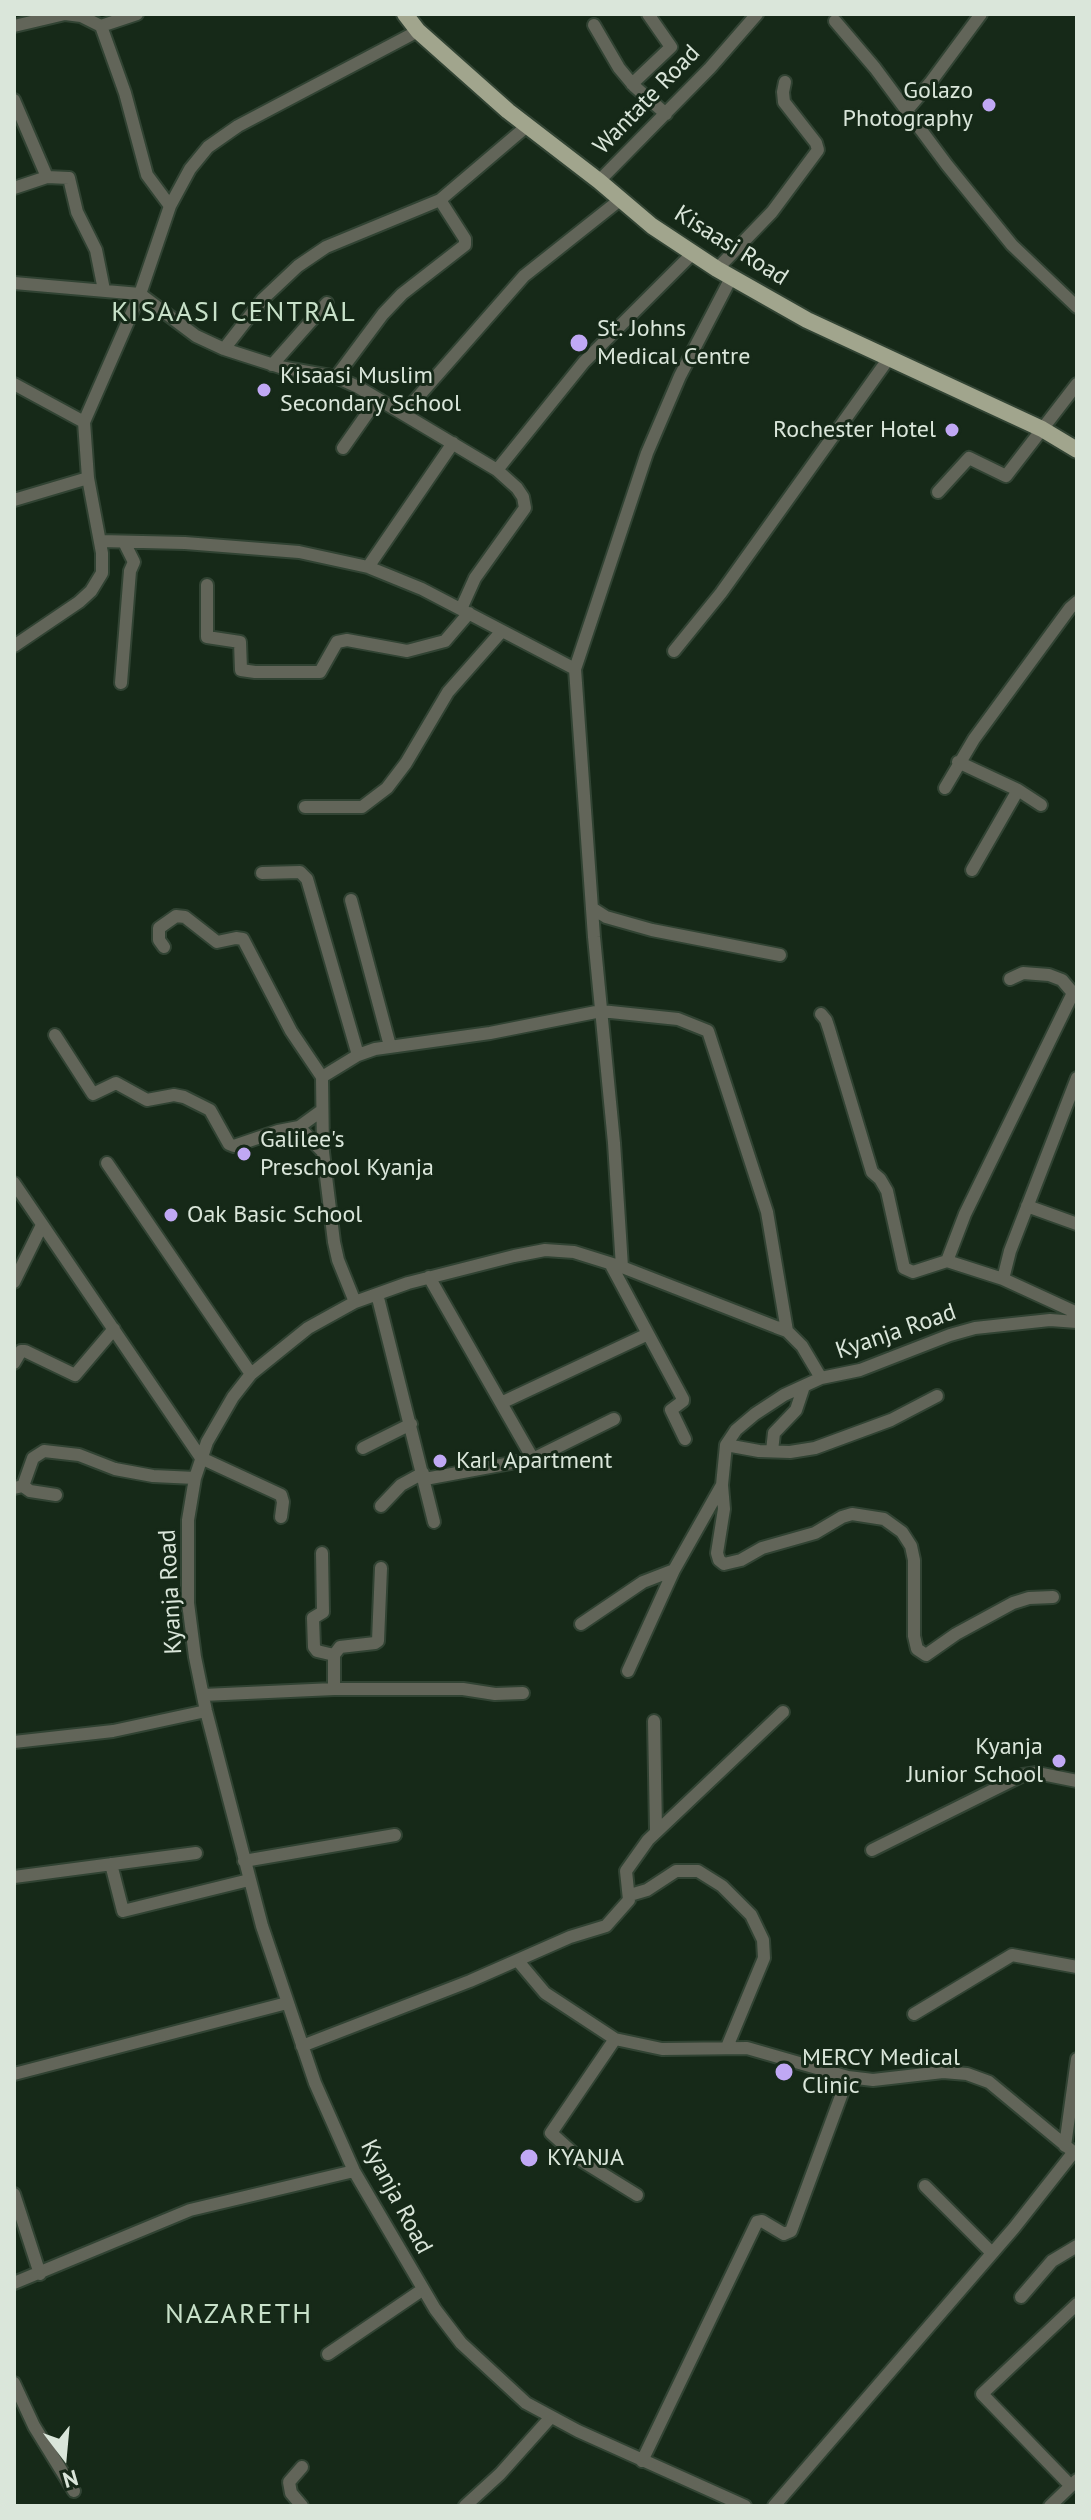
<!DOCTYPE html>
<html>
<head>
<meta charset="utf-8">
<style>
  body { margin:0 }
  #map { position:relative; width:1091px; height:2520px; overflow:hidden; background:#162918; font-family:"PT Sans",sans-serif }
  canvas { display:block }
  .frame { position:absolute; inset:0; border:16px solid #dae6da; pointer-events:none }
  .north { position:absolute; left:24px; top:2416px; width:80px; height:80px; -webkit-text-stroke:6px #162918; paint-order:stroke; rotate:164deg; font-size:22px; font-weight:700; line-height:32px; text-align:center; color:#dae6da }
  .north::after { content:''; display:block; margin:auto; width:28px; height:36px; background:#dae6da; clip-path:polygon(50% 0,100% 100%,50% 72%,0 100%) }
</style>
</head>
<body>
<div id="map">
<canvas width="1091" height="2520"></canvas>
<div class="frame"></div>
<div class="north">N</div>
</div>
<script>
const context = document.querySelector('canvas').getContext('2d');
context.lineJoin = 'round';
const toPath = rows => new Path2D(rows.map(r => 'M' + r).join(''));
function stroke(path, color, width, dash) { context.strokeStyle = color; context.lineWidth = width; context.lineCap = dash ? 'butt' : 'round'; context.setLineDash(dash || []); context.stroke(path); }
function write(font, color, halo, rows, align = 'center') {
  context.font = font + ' "PT Sans",sans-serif'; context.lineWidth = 6; context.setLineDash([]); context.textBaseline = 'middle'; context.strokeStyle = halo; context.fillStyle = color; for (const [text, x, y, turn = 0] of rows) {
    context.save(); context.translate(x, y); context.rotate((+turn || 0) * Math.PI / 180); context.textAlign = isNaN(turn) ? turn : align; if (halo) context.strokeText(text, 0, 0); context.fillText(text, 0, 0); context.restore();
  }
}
const minor = toPath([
  [835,21,875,68,947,165,1012,245,1077,307],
  [594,25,619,68,634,86,666,114],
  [14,26,65,14,81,16,101,26,125,93,147,175,170,206],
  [101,26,137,14],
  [632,84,671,47,648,14],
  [14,100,47,177],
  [907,110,930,83,981,14],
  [599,181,710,68,757,14],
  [14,188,47,177,69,178,77,212,96,250,104,290],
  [717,269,772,212,818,150,816,143,784,102,783,92,785,82],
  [14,283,140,294,196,336,224,349,280,367,336,377,358,387,497,470,584,362,693,253],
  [224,349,263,299,298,266,326,247,440,200,527,126],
  [272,365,327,303],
  [336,377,383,314,402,294,465,245,465,239,440,200],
  [14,384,84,422],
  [403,414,524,276,621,199],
  [343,448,369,411,380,400],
  [938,492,969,458,1006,476,1077,384],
  [14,500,88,478],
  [100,541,185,543,299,552,368,567,422,589,575,669],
  [368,567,453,443],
  [207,585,207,637,240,642,241,670,255,672,320,672,337,642,347,640,407,651,445,641,469,613],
  [461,609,475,578,525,508,523,497,517,488,497,470],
  [14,646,79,602,91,591,102,573,102,553,88,478,84,422,140,294,170,206,190,169,208,147,238,126,418,31],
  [674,651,721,593,889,358],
  [121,683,130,571,134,562,124,542],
  [958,762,1018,790,1041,805],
  [945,788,974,739,1070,608,1077,602],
  [305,807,362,807,387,788,406,763,448,692,501,632],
  [972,870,1018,790],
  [262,873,300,872,307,879,358,1055],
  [351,900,390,1046],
  [592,908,606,917,652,930,780,955],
  [164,947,159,940,159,928,176,916,185,917,217,942,236,938,243,939,291,1031,322,1077],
  [821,1014,826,1020,829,1029,872,1172,880,1179,887,1191,904,1268,913,1272,947,1261,1003,1279,1077,1313],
  [55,1035,93,1094,116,1083,147,1100,174,1095,184,1097,210,1110,229,1144,234,1146,278,1131,299,1127,321,1111],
  [299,1127,323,1152],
  [107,1163,251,1374],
  [14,1183,201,1458,281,1495,283,1502,281,1517],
  [1027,1206,1077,1224],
  [947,1261,965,1214,1073,993,1062,980,1049,975,1023,973,1010,979],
  [611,1265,683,1399,683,1401,671,1410,685,1439],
  [622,1267,614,1143,594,937,575,669,647,453,680,376,731,278],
  [429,1277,533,1459],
  [1003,1279,1010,1251,1077,1078],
  [14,1282,42,1225],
  [377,1294,434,1522],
  [355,1302,338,1260,334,1242,323,1152,322,1077,358,1055,375,1049,490,1033,601,1011,678,1019,708,1031,767,1212,787,1331],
  [14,1363,21,1351,25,1351,75,1375,114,1329],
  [821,1378,784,1395,755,1414,736,1430,726,1445,722,1485,724,1509,717,1553,719,1560,724,1564,741,1560,762,1548,815,1533,842,1517,852,1514,884,1519,902,1532,911,1546,914,1560,914,1636,917,1649,926,1655,956,1634,1013,1603,1029,1598,1053,1597],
  [501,1403,648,1334],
  [726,1445,759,1451,790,1452,815,1448,891,1420,937,1396],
  [363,1448,411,1424],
  [772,1451,774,1433,796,1410,804,1386],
  [425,1479,533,1459,614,1419],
  [23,1486,30,1491,56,1495],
  [14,1488,23,1486,33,1458,44,1451,79,1455,115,1469,153,1476,195,1478],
  [381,1506,401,1485,423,1473],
  [322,1553,323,1612,313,1618,314,1647,317,1651,334,1655,334,1689],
  [581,1624,643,1582,674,1570],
  [334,1655,340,1647,375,1643,378,1641,381,1568],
  [628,1671,674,1570,722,1485],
  [203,1695,334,1689,463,1689,495,1694,523,1693],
  [654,1721,656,1830],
  [14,1742,113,1731,206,1711],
  [872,1850,1023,1775,1037,1773,1077,1781],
  [244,1861,395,1835],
  [111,1864,123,1911,249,1880],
  [14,1877,196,1853],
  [630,1895,647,1890,676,1871,698,1871,722,1886,751,1915,763,1940,764,1958,727,2047],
  [518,1961,545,1993,615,2039,662,2049,747,2048,848,2077,873,2080,943,2072,967,2074,989,2082,1077,2155],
  [914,2014,1012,1955,1077,1967],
  [615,2039,551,2133,582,2161,637,2195],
  [302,2046,470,1981,570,1937,606,1926,629,1900,626,1871,648,1840,783,1712],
  [14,2074,287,2003],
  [1065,2146,1077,2059],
  [925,2186,992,2253],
  [14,2194,40,2274],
  [14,2283,190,2210,354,2171],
  [1021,2297,1052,2261,1077,2246],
  [328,2354,422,2290],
  [14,2383,34,2426,74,2491],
  [642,2461,757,2222,762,2221,784,2234,791,2231,848,2077],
  [1071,2486,982,2394,1077,2304],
  [302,2506,291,2493,289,2482,302,2467],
  [465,2506,500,2474,550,2418],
  [745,2506,578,2431,526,2403,461,2343,435,2309,354,2171,315,2083,262,1926,206,1711,195,1657,188,1603,188,1520,195,1478,207,1442,233,1397,251,1374,308,1328,355,1302,408,1283,514,1256,545,1250,574,1252,622,1267,776,1327,787,1331,802,1346,821,1378,860,1370,950,1335,975,1328,1050,1320,1077,1322],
  [774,2506,1014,2228,1073,2153],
  [1050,2506,1077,2480]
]);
const major = toPath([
  [405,14,418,31,508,111,599,181,652,226,717,269,807,320,1042,429,1077,450]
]);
stroke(minor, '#314333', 16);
stroke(major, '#314333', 20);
stroke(minor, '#626559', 12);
stroke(major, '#a1a58d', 16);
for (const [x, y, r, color] of [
  [989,105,8,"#c0a8f4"],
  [579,343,10,"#c0a8f4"],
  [264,390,8,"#c0a8f4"],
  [952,430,8,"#c0a8f4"],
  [244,1154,8,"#c0a8f4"],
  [171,1215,8,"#c0a8f4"],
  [440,1461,8,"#c0a8f4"],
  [1059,1761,8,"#c0a8f4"],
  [784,2072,10,"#c0a8f4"],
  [529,2158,10,"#c0a8f4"]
]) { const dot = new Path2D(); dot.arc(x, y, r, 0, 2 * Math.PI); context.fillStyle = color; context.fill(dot); stroke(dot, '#162918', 3); }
write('24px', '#dae6da', '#162918', [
  ["Golazo",973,91,"right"],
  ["Photography",973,119,"right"],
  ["St. Johns",597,329],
  ["Medical Centre",597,357],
  ["Kisaasi Muslim",280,376],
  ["Secondary School",280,404],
  ["Rochester Hotel",936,430,"right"],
  ["Galilee's",260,1140],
  ["Preschool Kyanja",260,1168],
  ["Oak Basic School",187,1215],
  ["Karl Apartment",456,1461],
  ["Kyanja",1043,1747,"right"],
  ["Junior School",1043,1775,"right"],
  ["MERCY Medical",802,2058],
  ["Clinic",802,2086],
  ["KYANJA",547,2158]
], 'left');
write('24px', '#dae6da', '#162918', [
  ["Wantate Road",647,100,-46],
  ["Kisaasi Road",731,246,32],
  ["Kyanja Road",896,1332,-19],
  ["Kyanja Road",171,1592,-93],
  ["Kyanja Road",396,2197,62]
]);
context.letterSpacing = '2px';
write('28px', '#c8e1c9', '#162918', [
  ["KISAASI CENTRAL",234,313],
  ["NAZARETH",239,2315]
]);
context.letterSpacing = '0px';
</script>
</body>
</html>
